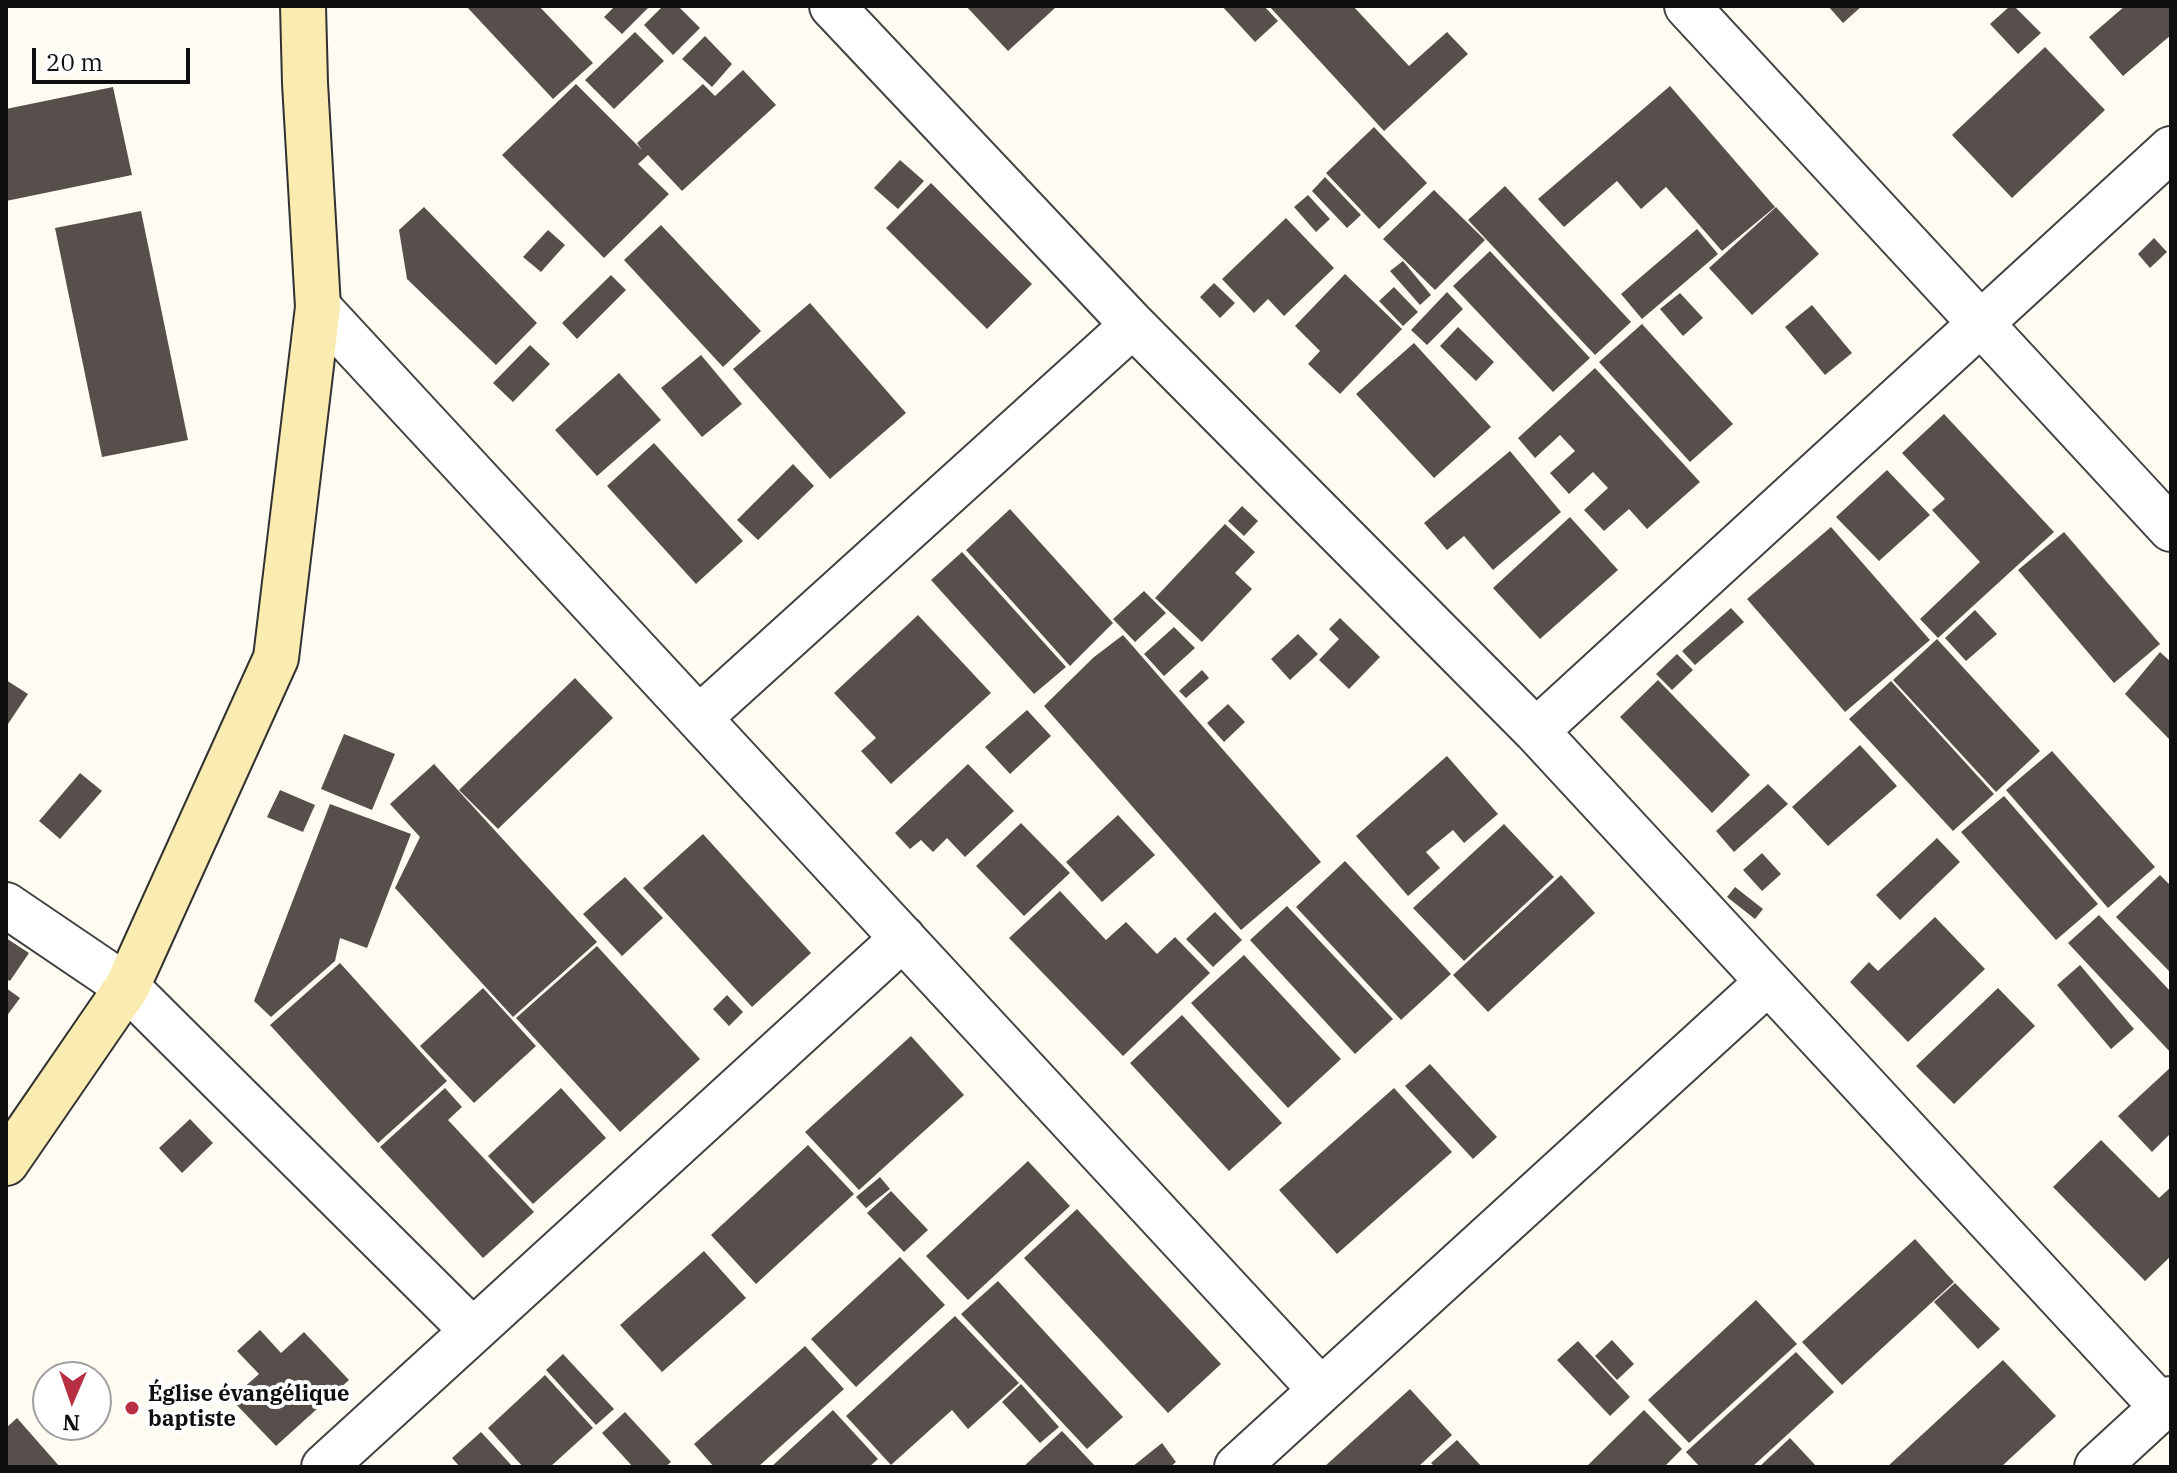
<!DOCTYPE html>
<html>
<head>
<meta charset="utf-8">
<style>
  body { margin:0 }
  #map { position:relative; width:2177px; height:1473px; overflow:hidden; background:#fefbf2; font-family:"IBM Plex Serif",serif }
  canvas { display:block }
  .frame { position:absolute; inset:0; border:8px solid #0f0f0f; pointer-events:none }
  .north { position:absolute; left:32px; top:1361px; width:80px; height:80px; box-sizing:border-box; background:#fff; border:2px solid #9f9f9f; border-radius:50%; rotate:182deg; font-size:22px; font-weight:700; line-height:32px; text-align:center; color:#0f0f0f }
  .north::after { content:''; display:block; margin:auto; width:28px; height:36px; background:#b72f42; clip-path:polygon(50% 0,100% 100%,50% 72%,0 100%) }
  .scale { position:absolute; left:32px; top:48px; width:158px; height:36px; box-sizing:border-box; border:4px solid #0f0f0f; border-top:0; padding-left:10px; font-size:24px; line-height:28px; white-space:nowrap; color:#0f0f0f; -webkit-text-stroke:6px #fff; paint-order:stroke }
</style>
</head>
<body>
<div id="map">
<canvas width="2177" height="1473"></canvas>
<div class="frame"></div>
<div class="north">N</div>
<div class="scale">20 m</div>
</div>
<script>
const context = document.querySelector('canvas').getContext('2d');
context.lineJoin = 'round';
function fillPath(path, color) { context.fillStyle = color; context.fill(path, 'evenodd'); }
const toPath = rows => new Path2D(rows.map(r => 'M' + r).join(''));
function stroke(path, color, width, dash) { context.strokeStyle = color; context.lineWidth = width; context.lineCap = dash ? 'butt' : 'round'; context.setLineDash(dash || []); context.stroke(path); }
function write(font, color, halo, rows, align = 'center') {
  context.font = font + ' "IBM Plex Serif",serif'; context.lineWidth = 8; context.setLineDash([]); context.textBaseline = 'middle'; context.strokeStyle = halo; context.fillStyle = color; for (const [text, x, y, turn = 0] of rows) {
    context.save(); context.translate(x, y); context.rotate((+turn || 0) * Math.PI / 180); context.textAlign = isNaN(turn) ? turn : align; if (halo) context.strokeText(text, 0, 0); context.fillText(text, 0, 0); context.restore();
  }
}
fillPath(toPath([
  [466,6,539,6,593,63,553,99],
  [615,6,650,6,622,34,604,17],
  [663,6,678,6,700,28,673,55,644,25],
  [966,6,1052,6,1055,8,1008,51],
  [1222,6,1264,6,1278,21,1255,42],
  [1269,6,1353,6,1409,66,1447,32,1468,54,1384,131],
  [1828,6,1862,6,1843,23],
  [2010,6,2014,6,2041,33,2018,54,1990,24],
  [2125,6,2171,6,2171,35,2123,76,2089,37],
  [635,32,664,61,614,109,585,80],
  [705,36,732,64,712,87,682,59],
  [2045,47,2105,110,2012,198,1952,135],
  [743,70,776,105,682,191,648,155,638,164,669,194,604,258,502,155,576,84,642,150,637,143,703,84,715,96],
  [1670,86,1775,207,1722,251,1666,187,1641,209,1617,181,1564,227,1538,199],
  [113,87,132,175,6,201,6,109],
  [1374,127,1427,183,1379,229,1326,173],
  [900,160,924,181,898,209,874,188],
  [1325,177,1361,215,1347,228,1312,191],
  [931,183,1032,284,987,329,886,228],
  [1505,186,1631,322,1595,355,1468,220],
  [1434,190,1485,240,1435,290,1383,239],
  [1308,195,1330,219,1316,232,1294,207],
  [424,207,537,323,496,365,407,279,399,230],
  [1776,207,1819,254,1752,315,1709,268],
  [141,211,188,440,102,457,55,228],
  [1286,218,1334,268,1284,316,1268,299,1254,313,1222,279],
  [661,225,761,331,723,367,624,260],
  [1697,229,1718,254,1642,319,1621,294],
  [548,230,565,245,541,272,523,257],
  [2154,238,2167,252,2150,268,2138,254],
  [1490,251,1590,358,1553,392,1453,286],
  [1403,261,1431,295,1420,305,1390,271],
  [1345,274,1402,329,1340,394,1308,364,1320,351,1295,326],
  [611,275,626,290,577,339,562,323],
  [1214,283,1235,303,1220,318,1200,297],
  [1394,287,1418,312,1403,326,1379,301],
  [1447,292,1463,309,1427,345,1411,330],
  [1680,293,1703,318,1683,336,1660,309],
  [810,303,906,413,830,479,733,369],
  [1812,305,1852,353,1825,375,1785,327],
  [1642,324,1733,424,1690,462,1599,362],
  [1458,327,1494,362,1476,381,1440,346],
  [1414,343,1491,427,1434,478,1356,394],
  [530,345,550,364,513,402,493,383],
  [701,355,742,404,702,437,661,388],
  [1595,368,1700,482,1647,529,1629,509,1604,531,1584,510,1608,488,1593,472,1569,494,1550,473,1575,451,1560,435,1535,458,1518,438],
  [619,373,661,420,597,476,555,430],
  [1944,414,2054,532,1938,638,1920,619,1980,562,1932,510,1945,499,1902,453],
  [654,443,743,541,696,584,607,486],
  [1510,451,1561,512,1493,570,1464,536,1447,550,1424,523],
  [793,464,814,486,758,540,737,520],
  [1887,470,1930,515,1879,561,1836,517],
  [1242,506,1258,521,1244,536,1228,521],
  [1010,509,1113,623,1070,666,966,550],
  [1570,517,1618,570,1540,639,1493,588],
  [1225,524,1255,552,1235,573,1252,589,1202,642,1155,598],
  [1831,527,1930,640,1845,712,1747,599],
  [2064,532,2160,644,2114,683,2018,570],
  [962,552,1066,667,1034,694,931,580],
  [1144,591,1166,613,1135,642,1113,619],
  [1731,608,1744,622,1695,665,1682,651],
  [1975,610,1997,634,1966,661,1945,638],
  [918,615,991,693,891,784,861,751,876,738,834,693],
  [1340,618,1380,657,1349,689,1319,660,1339,639,1329,629],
  [1174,627,1195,648,1164,676,1144,654],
  [1298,634,1318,654,1290,680,1271,659],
  [1123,635,1321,862,1241,930,1044,706,1094,657],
  [1937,639,2040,751,1996,792,1893,680],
  [2160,652,2171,662,2171,741,2125,694],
  [1677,654,1693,670,1672,690,1656,674],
  [1202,670,1209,678,1186,698,1179,691],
  [575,678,613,718,498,829,459,790],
  [6,680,28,694,6,727],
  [1658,680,1750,775,1712,813,1620,717],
  [1891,681,1994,794,1953,831,1849,719],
  [1228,704,1245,722,1224,742,1207,723],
  [1027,710,1051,736,1010,774,985,747],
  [344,734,395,754,372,810,321,789],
  [1860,745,1897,786,1828,846,1792,807],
  [2052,751,2155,867,2108,908,2006,790],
  [1447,756,1498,814,1464,843,1453,830,1426,852,1440,868,1408,896,1356,836],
  [434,764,597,942,513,1017,395,888,420,837,390,804],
  [968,764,1014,811,965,857,947,838,933,852,921,840,910,849,895,833],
  [80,773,102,791,60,839,39,821],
  [1768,784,1788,804,1734,852,1716,831],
  [280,790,315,805,303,832,267,817],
  [2004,796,2098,904,2056,940,1961,832],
  [330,804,411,834,367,948,340,938,335,961,271,1017,254,1001],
  [1118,815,1155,855,1102,902,1066,862],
  [1021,823,1070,873,1024,916,976,866],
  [1504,824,1554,877,1464,961,1413,908],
  [703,834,811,953,752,1007,643,888],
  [1937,838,1960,862,1900,920,1876,895],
  [1762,853,1781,874,1762,891,1743,870],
  [1345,861,1451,974,1401,1020,1296,907],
  [1561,875,1595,913,1488,1012,1453,975],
  [2160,875,2171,886,2171,973,2116,917],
  [625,877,663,918,622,956,583,914],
  [1735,887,1763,909,1755,919,1727,897],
  [1060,891,1106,940,1126,922,1157,954,1175,937,1210,973,1123,1056,1009,938],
  [1287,906,1393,1019,1355,1054,1250,940],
  [1215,912,1242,940,1213,967,1186,939],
  [2099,915,2171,992,2171,1053,2068,943],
  [1935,917,1985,969,1908,1042,1850,982,1869,962,1878,971],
  [6,938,29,953,10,981,6,979],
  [597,946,700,1059,620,1132,516,1018],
  [1244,955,1341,1059,1288,1108,1191,1003],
  [340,963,447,1081,378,1143,270,1025],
  [2080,965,2134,1029,2111,1049,2057,985],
  [6,988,20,998,6,1017],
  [483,988,536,1046,474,1103,420,1046],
  [1998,988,2035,1026,1954,1104,1916,1066],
  [727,995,743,1012,729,1026,713,1009],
  [1182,1015,1282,1123,1229,1171,1130,1063],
  [911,1036,964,1095,859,1190,805,1132],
  [1430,1064,1497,1137,1473,1159,1405,1086],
  [2171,1067,2171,1133,2152,1152,2118,1116],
  [445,1088,462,1107,448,1120,534,1212,483,1258,380,1147],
  [561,1088,606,1138,533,1204,488,1156],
  [1394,1088,1452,1152,1337,1254,1279,1190],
  [190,1119,213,1143,182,1173,159,1148],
  [2101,1140,2159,1198,2171,1187,2171,1256,2145,1281,2053,1187],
  [808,1145,854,1194,756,1284,711,1235],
  [1028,1161,1070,1206,968,1300,926,1256],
  [880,1177,890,1189,866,1208,856,1197],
  [891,1191,928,1230,904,1252,867,1213],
  [1077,1209,1221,1364,1168,1413,1024,1258],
  [1915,1239,1954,1282,1842,1385,1802,1342],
  [704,1251,746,1298,662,1372,620,1325],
  [900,1257,945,1305,856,1387,811,1339],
  [998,1281,1123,1417,1087,1449,961,1314],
  [1955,1283,2000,1329,1978,1349,1934,1302],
  [1756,1300,1797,1344,1689,1443,1648,1400],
  [955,1316,1019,1383,968,1429,952,1410,891,1465,846,1416],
  [260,1330,281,1353,304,1332,349,1380,276,1446,231,1399,259,1374,237,1351],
  [1612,1340,1634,1364,1617,1380,1595,1356],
  [1578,1341,1630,1397,1610,1416,1557,1360],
  [805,1346,844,1389,758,1467,714,1467,694,1444],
  [1796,1352,1834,1392,1752,1467,1700,1467,1686,1452],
  [563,1354,614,1409,596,1425,546,1370],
  [2003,1360,2056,1416,2001,1467,1887,1467],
  [545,1375,593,1428,550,1467,523,1467,488,1428],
  [1021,1384,1059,1427,1040,1443,1002,1402],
  [1410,1389,1452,1435,1418,1467,1324,1467],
  [833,1410,878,1459,869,1467,771,1467],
  [1644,1410,1682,1449,1664,1467,1586,1467],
  [625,1412,671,1462,665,1467,633,1467,602,1433],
  [17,1418,60,1467,6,1467,6,1428],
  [1062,1431,1096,1467,1023,1467],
  [481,1432,513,1467,460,1467,452,1458],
  [1790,1438,1817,1467,1759,1467],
  [1457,1440,1482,1467,1435,1467,1431,1463],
  [1162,1443,1176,1462,1170,1467,1132,1467]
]), '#574f4c');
const street = toPath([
  [832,6,1133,325,1536,731,2162,1407],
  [1687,6,2171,529],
  [318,307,1321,1390],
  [699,718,1133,325],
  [1536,731,2171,149],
  [6,905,127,987,473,1331],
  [324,1467,903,938],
  [1237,1467,1768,982],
  [2097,1467,2171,1399]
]);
const secondary = toPath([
  [6,1163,127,987,276,658,318,307,305,83,303,6]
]);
stroke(street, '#424242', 48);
stroke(secondary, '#313131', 48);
stroke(street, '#fff', 44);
stroke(secondary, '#faebb1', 44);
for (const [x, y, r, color] of [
  [132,1408,8,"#b72f42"]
]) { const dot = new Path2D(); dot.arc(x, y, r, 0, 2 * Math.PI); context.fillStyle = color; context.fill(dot); stroke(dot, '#fff', 3); }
write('bold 22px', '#0f0f0f', '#fff', [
  ["Église évangélique",148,1395],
  ["baptiste",148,1420]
], 'left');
</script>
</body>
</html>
